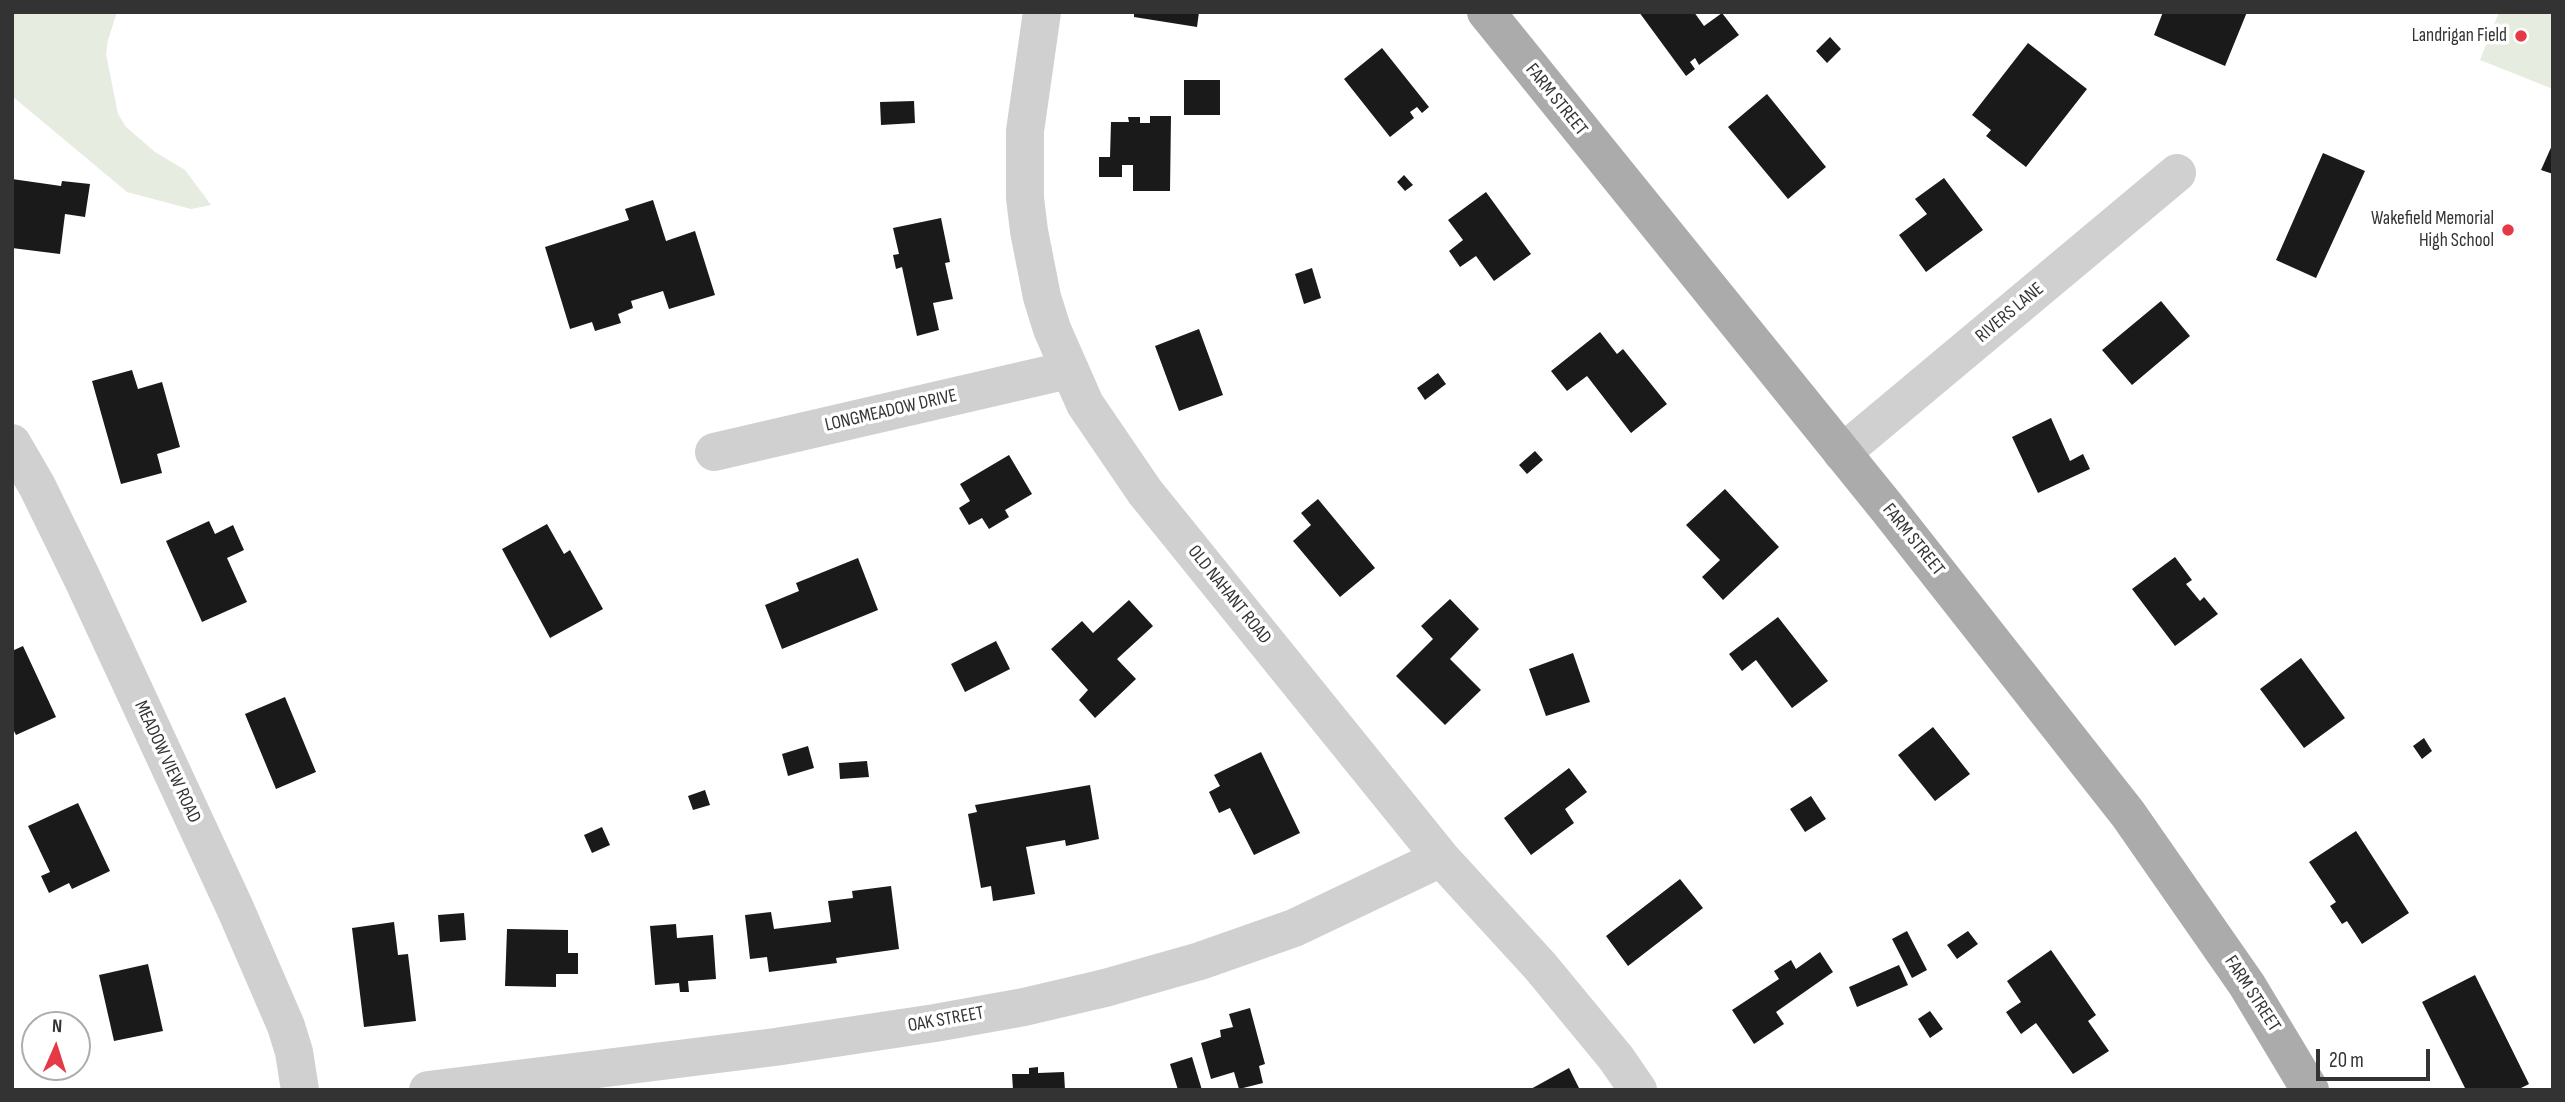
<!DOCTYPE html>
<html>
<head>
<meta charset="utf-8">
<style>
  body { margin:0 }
  #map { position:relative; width:2565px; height:1102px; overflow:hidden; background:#fff; font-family:"Sofia Sans Condensed",sans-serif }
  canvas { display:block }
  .frame { position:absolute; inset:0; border:14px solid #333; pointer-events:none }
  .north { position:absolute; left:21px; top:1011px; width:70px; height:70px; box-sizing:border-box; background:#fff; border:2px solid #adadad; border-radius:50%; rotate:3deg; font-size:19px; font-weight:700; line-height:28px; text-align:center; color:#333 }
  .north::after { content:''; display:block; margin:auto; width:24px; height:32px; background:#e63946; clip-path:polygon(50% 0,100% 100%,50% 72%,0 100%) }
  .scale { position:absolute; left:2316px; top:1049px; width:114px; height:32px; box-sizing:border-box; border:4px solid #333; border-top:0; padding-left:9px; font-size:21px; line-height:24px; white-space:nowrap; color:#333; -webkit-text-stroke:5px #fff; paint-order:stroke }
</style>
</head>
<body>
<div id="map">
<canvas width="2565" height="1102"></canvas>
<div class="frame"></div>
<div class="north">N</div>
<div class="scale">20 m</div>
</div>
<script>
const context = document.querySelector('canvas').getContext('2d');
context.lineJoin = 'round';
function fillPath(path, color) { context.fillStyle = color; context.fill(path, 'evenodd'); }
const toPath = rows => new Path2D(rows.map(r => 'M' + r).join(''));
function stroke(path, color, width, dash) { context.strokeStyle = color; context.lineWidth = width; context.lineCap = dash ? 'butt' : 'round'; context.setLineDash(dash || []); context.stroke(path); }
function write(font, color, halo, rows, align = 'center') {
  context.font = font + ' "Sofia Sans Condensed",sans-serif'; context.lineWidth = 7; context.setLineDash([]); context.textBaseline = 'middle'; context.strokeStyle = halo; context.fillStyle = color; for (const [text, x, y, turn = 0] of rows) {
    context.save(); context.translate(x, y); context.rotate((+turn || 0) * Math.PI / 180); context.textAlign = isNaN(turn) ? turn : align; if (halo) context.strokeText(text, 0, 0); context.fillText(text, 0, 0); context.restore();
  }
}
fillPath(toPath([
  [12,12,117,12,108,40,106,54,118,114,126,127,155,152,185,170,211,205,191,209,127,192,12,96],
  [2499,12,2553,12,2553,89,2480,60]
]), '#e6ecdf');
fillPath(toPath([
  [1134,12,1199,12,1197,27,1134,17],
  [1639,12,1694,12,1704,26,1722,13,1739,35,1699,65,1695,58,1690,62,1695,69,1686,76],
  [2163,12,2247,12,2225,66,2154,35],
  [1830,37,1841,49,1827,63,1816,51],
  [2028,43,2087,89,2026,167,1986,136,1991,130,1972,115],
  [1382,48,1429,107,1422,113,1417,107,1410,112,1414,118,1390,137,1344,79],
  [1184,80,1220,80,1220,115,1184,115],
  [1767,94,1826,167,1788,199,1728,127],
  [914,101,915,123,881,125,880,102],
  [1150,116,1171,116,1170,191,1133,191,1133,165,1122,165,1122,177,1099,177,1099,157,1110,157,1111,122,1129,122,1128,117,1140,117,1140,123,1150,123],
  [2553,143,2553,174,2541,170],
  [2323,153,2365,171,2316,278,2276,260],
  [1404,175,1413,185,1405,191,1397,182],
  [1944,178,1983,230,1926,272,1899,235,1927,214,1915,199],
  [12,179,61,186,62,181,90,184,85,217,65,214,60,254,12,248],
  [1486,192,1531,254,1494,281,1476,256,1460,267,1449,251,1463,240,1448,220],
  [653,200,666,241,695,231,715,295,669,309,663,291,631,301,633,308,618,314,621,323,595,331,592,322,570,329,545,247,629,220,625,209],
  [941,218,950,262,945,263,953,299,933,303,939,330,917,336,902,267,896,269,893,255,899,254,893,228],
  [1312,268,1321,298,1304,304,1295,274],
  [2161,301,2190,336,2132,385,2102,350],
  [1199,329,1223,395,1179,411,1155,346],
  [1600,332,1617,354,1623,349,1667,404,1631,433,1587,376,1567,391,1551,371],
  [132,370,138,389,162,382,180,447,157,454,162,473,121,484,92,381],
  [1438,373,1446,384,1425,400,1417,388],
  [2051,418,2070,461,2083,454,2090,469,2038,493,2012,437],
  [1535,451,1543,460,1527,474,1519,465],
  [1009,455,1032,494,1005,510,1009,517,989,529,982,518,969,525,959,508,970,501,960,484],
  [1725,489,1779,547,1723,600,1702,577,1720,560,1686,525],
  [1318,499,1375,568,1340,597,1293,541,1311,525,1301,513],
  [209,521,215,534,233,525,244,550,227,558,247,602,202,622,166,541],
  [547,524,564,554,570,550,603,609,550,638,502,549],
  [2175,557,2192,580,2186,584,2200,601,2204,597,2218,614,2175,646,2132,589],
  [858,558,878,610,782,649,765,605,799,591,796,583],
  [1450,599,1479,629,1450,659,1481,690,1445,725,1396,676,1433,639,1421,626],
  [1129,600,1153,626,1117,659,1136,679,1095,718,1079,700,1088,690,1051,649,1082,621,1093,633],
  [1778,617,1828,681,1792,708,1756,660,1742,671,1729,654],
  [996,641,1010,669,965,692,951,664],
  [23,646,56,717,16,735,12,727,12,651],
  [1573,653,1590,702,1546,716,1529,669],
  [2301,658,2345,718,2304,748,2260,689],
  [285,697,316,772,276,789,245,714],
  [1933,727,1970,774,1935,801,1898,755],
  [2424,738,2432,751,2422,759,2413,746],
  [808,746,814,768,788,776,782,754],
  [1261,752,1300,833,1254,855,1230,808,1219,813,1209,792,1220,786,1214,775],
  [867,761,869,777,840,779,839,763],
  [1569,768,1587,792,1565,809,1574,823,1531,855,1504,818],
  [1090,785,1099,839,1066,846,1065,840,1026,847,1035,894,993,901,991,886,981,888,968,814,977,812,975,805],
  [705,790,710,805,693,810,688,796],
  [1811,796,1826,819,1805,832,1790,809],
  [78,803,110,871,72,889,69,883,49,893,41,876,50,872,28,826],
  [602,827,610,845,592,853,584,835],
  [2356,831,2409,913,2362,944,2347,921,2342,924,2330,906,2336,902,2309,862],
  [1680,879,1703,908,1628,966,1606,936],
  [891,886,899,949,836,958,837,963,769,972,767,957,750,959,745,915,771,912,774,929,831,922,828,901,853,898,852,891],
  [464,913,466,940,440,942,438,915],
  [394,922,398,955,408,954,416,1021,364,1027,352,928],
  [676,924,677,938,713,935,716,979,688,981,689,992,680,992,679,983,655,985,650,926],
  [507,929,568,930,568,953,578,953,578,974,556,974,556,987,505,986],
  [1907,931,1927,970,1912,978,1892,939],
  [1968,931,1978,944,1957,959,1947,945],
  [2051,950,2096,1015,2088,1021,2109,1051,2073,1074,2036,1023,2021,1034,2006,1012,2021,1002,2007,981],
  [1820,952,1833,972,1776,1012,1784,1024,1754,1044,1732,1010,1779,979,1774,971,1791,960,1796,969],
  [148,964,163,1031,114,1041,99,975],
  [1899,965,1908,985,1857,1007,1849,987],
  [2475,975,2529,1084,2517,1090,2466,1090,2422,1002],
  [1250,1008,1265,1064,1259,1066,1263,1083,1239,1089,1234,1072,1211,1079,1201,1043,1221,1037,1220,1030,1233,1027,1229,1014],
  [1930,1011,1943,1029,1930,1038,1918,1019],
  [1192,1057,1202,1090,1178,1090,1170,1064],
  [1038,1067,1038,1073,1064,1072,1065,1090,1013,1090,1012,1074,1029,1074,1029,1068],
  [1569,1068,1580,1090,1529,1090]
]), '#1a1a1a');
stroke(toPath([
  [1042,12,1025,131,1025,198,1029,231,1042,297,1052,329,1085,404,1145,492,1441,858,1540,966,1616,1058,1638,1090],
  [12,443,37,486,83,580,235,908,286,1026,294,1052,300,1090],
  [714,452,1068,370],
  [1842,453,2177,173],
  [428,1090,775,1047,935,1023,1024,1007,1105,988,1200,961,1294,928,1441,858]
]), '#d0d0d0', 38);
stroke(toPath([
  [1486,12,1888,509,2128,814,2247,985,2310,1090]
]), '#ababab', 38);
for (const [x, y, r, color] of [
  [2521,36,7,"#e63946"],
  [2508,230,7,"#e63946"]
]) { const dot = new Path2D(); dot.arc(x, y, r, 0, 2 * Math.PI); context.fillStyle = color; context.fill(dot); stroke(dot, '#fff', 2.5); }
write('19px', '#333', '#fff', [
  ["Landrigan Field",2507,36],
  ["Wakefield Memorial",2494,219],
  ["High School",2494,241]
], 'right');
write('19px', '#333', '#fff', [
  ["FARM STREET",1556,100,51],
  ["RIVERS LANE",2010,313,-40],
  ["LONGMEADOW DRIVE",891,411,-13],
  ["FARM STREET",1913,540,51],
  ["OLD NAHANT ROAD",1229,595,51],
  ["MEADOW VIEW ROAD",167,762,65],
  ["FARM STREET",2252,994,57],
  ["OAK STREET",946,1020,-10]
]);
</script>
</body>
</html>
